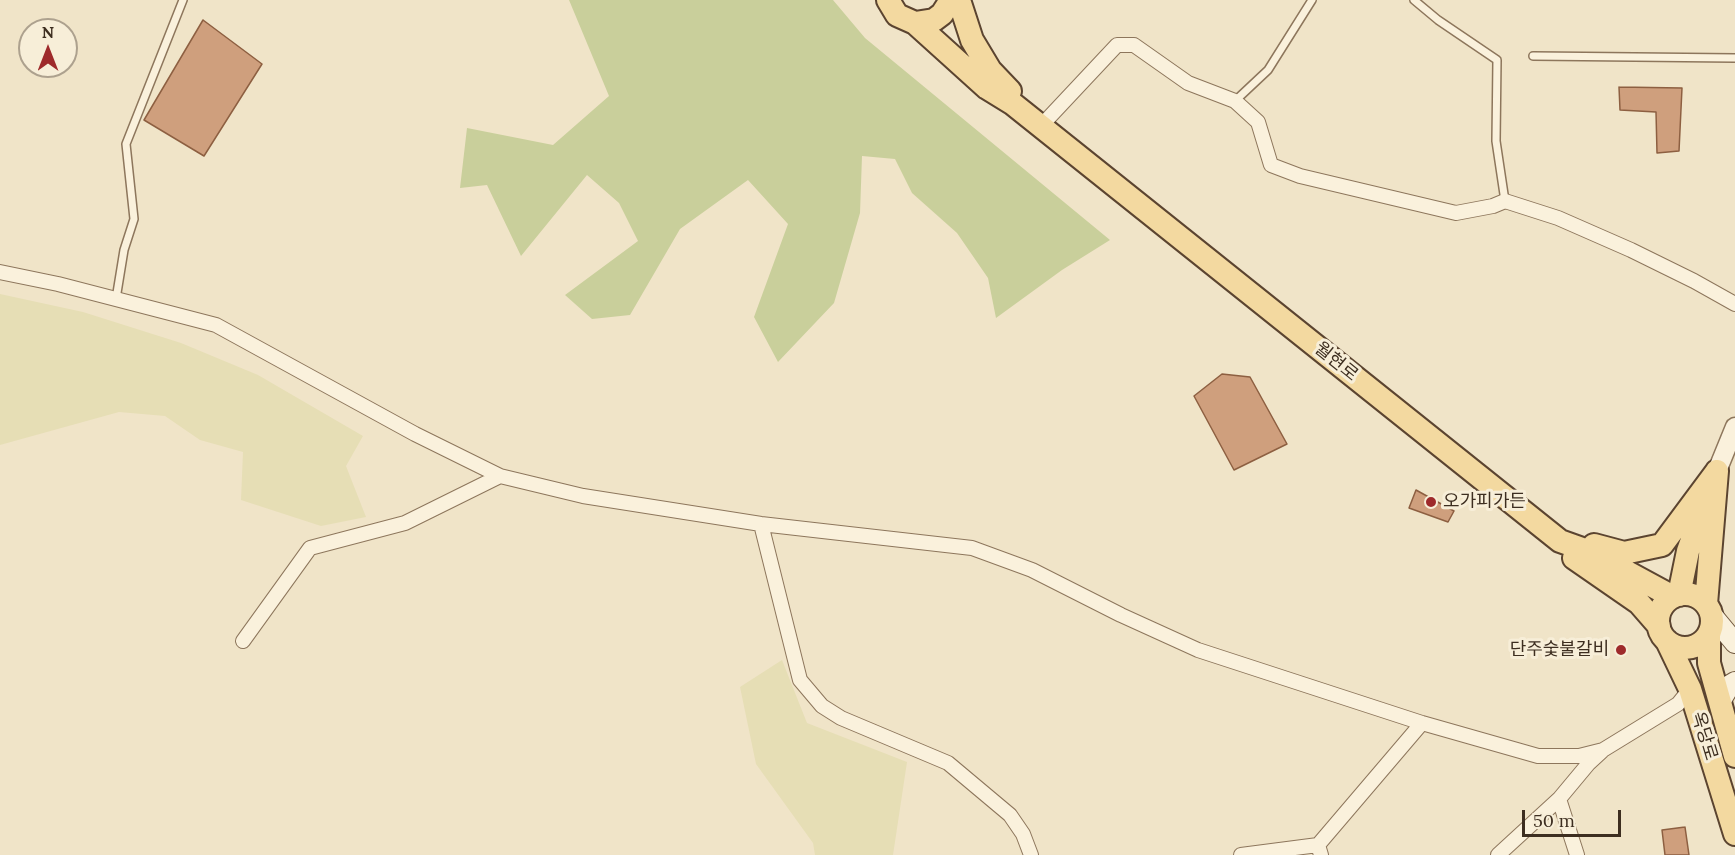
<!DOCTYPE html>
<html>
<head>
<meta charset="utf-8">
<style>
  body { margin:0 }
  #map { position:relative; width:1735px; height:855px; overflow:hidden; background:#f0e4c8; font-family:Lora,serif }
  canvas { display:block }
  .north { position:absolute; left:18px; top:18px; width:60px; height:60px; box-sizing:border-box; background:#f7eed8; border:2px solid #ada18e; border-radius:50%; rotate:0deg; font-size:16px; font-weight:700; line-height:24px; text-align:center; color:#3d2e20 }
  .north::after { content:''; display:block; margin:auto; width:21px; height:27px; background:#9e2a2b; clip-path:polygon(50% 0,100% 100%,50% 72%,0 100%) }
  .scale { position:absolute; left:1522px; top:810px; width:99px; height:27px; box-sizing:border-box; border:3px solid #3d2e20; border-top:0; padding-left:8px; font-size:18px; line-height:21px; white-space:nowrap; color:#3d2e20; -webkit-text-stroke:4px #f7eed8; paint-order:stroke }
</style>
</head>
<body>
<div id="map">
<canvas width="1735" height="855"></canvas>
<div class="north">N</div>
<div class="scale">50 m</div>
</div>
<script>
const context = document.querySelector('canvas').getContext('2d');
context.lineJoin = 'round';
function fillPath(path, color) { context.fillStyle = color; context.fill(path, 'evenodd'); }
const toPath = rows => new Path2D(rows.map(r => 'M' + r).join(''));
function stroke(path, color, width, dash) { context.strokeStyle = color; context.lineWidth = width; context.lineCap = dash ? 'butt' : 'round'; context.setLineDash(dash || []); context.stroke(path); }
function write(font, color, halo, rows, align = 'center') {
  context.font = font + ' Lora,"Noto Sans KR",serif'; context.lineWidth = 6; context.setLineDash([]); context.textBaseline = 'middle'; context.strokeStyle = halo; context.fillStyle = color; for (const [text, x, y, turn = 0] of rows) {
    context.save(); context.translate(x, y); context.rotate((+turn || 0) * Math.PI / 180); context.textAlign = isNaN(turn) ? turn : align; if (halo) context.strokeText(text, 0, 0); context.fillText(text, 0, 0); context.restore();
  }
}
fillPath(toPath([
  [0,294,83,312,181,343,258,375,363,436,346,466,366,517,321,526,241,500,243,452,200,440,165,416,119,412,0,445],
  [782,660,807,723,907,762,893,855,815,855,813,843,756,764,740,687]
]), '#e6deb5');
fillPath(toPath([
  [569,0,833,0,865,38,1110,240,1062,270,996,318,988,278,957,233,912,193,895,159,862,156,860,213,834,303,778,362,754,317,788,224,748,180,680,229,630,315,592,319,565,295,638,241,619,203,587,175,521,256,487,185,460,188,467,128,553,145,609,96]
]), '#c9cf9b');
const building = toPath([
  [203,20,262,64,204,156,144,120,203,20],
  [1619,87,1682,88,1679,151,1657,153,1656,112,1620,110,1619,87],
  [1222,374,1250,377,1287,444,1234,470,1194,396,1222,374],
  [1416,490,1454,511,1448,522,1409,508,1416,490],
  [1685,827,1689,855,1665,855,1662,830,1685,827]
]);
fillPath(building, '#cf9f7d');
stroke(building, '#8d5f41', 1.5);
const service = toPath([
  [1414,0,1438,20,1497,60,1496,141,1505,201],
  [1533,56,1735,58],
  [1235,101,1268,70,1312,0],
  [116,299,124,250,134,219,126,144,183,0]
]);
const minor = toPath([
  [1041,126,1117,45,1134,45,1188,83,1235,101,1258,122,1271,165,1300,176,1456,213,1493,206,1505,201,1558,218,1631,250,1694,281,1735,304],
  [0,272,58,284,216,325,415,434,500,476,583,496,761,524,972,548,1032,570,1121,615,1198,650,1422,723,1538,756,1579,756,1603,750,1678,704,1690,689],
  [761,524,800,680,822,706,841,718,948,763,1010,815,1023,834,1031,855],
  [243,641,310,548,405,523,500,476],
  [1559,799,1577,855],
  [1241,855,1318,845],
  [1321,855,1318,845,1422,723],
  [1498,855,1559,799,1589,763,1602,751]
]);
const tertiary = toPath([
  [1717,471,1735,427]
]);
const secondary = toPath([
  [1711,614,1735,643],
  [1720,702,1730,685,1735,682]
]);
const primary = toPath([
  [888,0,897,15,915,23,934,20,942,14,951,0],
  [959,0,972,40,990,70,1010,91],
  [915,23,987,88,1013,104,1560,541,1588,551,1673,597],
  [1594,545,1624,553,1662,545,1717,471],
  [1574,558,1639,603,1659,626],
  '1658 621a27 27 0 1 1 54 0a27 27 0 1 1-54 0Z',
  [1679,595,1688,551,1706,501],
  [1706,604,1717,471],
  [1709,634,1709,663,1735,756],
  [1667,641,1690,689,1735,834]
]);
stroke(service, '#8d765c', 10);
stroke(minor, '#8d765c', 16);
stroke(tertiary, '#8d765c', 21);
stroke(secondary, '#6f573f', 22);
stroke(primary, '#5b4430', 26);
stroke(service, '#faf1dc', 7);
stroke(minor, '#faf1dc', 14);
stroke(tertiary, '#faf1dc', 18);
stroke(secondary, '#faf1dc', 20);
stroke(primary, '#f3d9a0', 22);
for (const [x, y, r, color] of [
  [1431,502,6,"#9e2a2b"],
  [1621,650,6,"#9e2a2b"]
]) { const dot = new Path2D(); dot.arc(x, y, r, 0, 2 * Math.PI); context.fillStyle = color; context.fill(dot); stroke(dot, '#f7eed8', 2); }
write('18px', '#3d2e20', '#f7eed8', [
  ["월현로",1336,362,39],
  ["옥당로",1704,736,73]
]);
write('18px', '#3d2e20', '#f7eed8', [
  ["오가피가든",1443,502],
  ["단주숯불갈비",1609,650,"right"]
], 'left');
</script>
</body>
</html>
